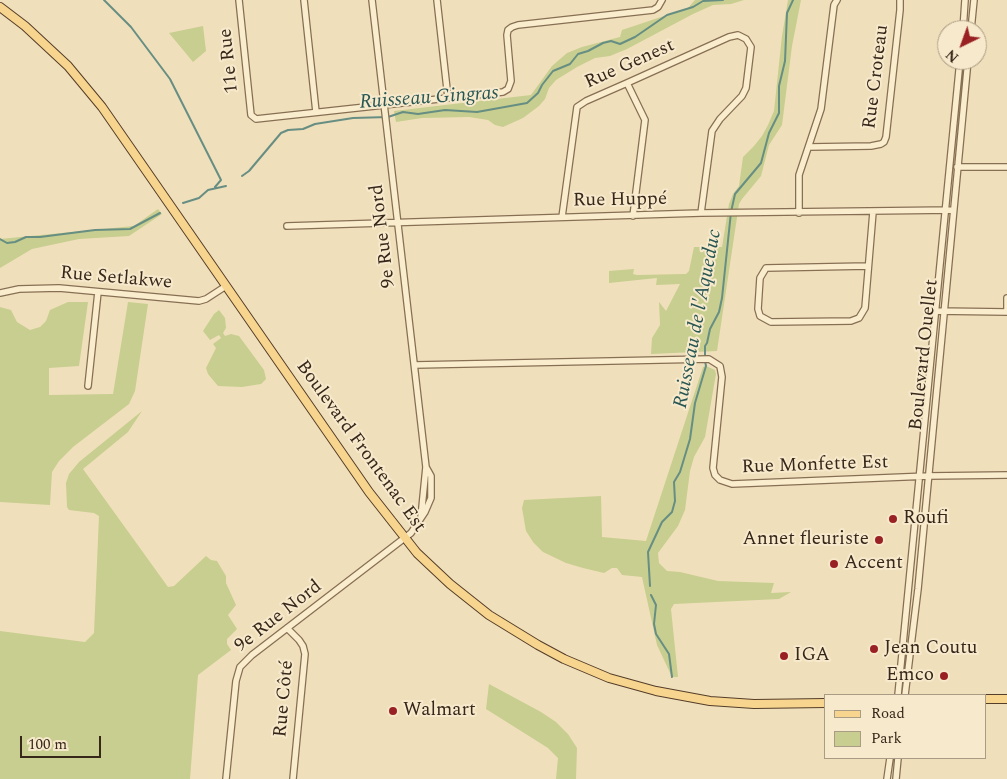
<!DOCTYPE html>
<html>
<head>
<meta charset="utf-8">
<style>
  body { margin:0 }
  #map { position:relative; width:1007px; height:779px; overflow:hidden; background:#f0dfbb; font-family:Spectral,serif }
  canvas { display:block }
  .legend { position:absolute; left:824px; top:694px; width:162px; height:65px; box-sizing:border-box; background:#f7e9cb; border:1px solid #aa9b84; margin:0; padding:6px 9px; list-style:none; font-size:15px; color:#36271a }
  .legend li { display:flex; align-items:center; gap:10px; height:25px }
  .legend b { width:25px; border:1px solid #aa9b84 }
  .north { position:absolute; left:937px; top:20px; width:50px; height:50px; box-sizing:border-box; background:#f7e9cb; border:1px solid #aa9b84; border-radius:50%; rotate:222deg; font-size:14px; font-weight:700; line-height:20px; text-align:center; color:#36271a }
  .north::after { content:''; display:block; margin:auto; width:18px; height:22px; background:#992124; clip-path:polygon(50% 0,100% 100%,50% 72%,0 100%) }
  .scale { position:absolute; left:20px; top:736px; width:81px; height:22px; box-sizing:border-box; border:2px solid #36271a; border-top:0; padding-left:6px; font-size:15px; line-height:18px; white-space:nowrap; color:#36271a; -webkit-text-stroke:4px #f7e9cb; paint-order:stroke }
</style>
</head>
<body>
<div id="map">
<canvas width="1007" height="779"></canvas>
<ul class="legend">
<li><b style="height:6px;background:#f7d58f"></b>Road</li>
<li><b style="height:14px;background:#c7ce8f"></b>Park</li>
</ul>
<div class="north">N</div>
<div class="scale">100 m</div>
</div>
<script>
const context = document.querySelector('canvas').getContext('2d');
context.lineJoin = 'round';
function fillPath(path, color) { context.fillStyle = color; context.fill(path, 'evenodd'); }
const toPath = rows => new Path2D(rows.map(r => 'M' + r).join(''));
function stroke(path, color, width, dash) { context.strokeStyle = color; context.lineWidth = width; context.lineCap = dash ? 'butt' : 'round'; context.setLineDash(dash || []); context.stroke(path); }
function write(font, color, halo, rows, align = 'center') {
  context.font = font + ' Spectral,serif'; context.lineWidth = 4; context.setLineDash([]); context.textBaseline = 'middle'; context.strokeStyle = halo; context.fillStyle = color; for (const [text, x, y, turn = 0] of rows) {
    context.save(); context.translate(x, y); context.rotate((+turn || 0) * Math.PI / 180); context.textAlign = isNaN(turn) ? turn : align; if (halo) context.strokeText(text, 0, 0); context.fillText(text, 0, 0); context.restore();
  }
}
fillPath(toPath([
  [695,0,744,0,731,4,713,5,693,14,627,49,610,56,595,58,577,67,556,80,549,88,545,99,539,106,523,118,503,127,495,125,488,120,469,117,422,118,396,122,394,111,531,95,552,66,567,53,582,47,620,37,622,30,688,8],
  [788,0,801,0,792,46,782,125,769,145,761,176,742,199,739,204,717,351,651,354,652,338,660,325,659,302,666,311,680,284,656,285,657,278,609,283,609,271,634,269,633,274,637,275,686,274,689,271,694,247,722,247,729,204,733,194,739,186,743,157,754,146,762,136,768,125,774,111,782,36],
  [203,26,206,51,193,62,169,33],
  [158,209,162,214,129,236,79,239,32,249,0,268,0,239,134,226],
  [68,302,88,302,79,366,49,368,49,395,113,394,128,302,148,304,135,391,129,404,73,447,59,461,52,472,50,505,0,502,0,307,11,310,17,322,30,330,40,327,46,321,50,310],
  [219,310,225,318,226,328,223,333,225,336,231,334,239,336,264,370,266,379,261,384,242,387,218,386,208,374,206,368,216,348,213,344,221,338,219,335,210,340,203,331,214,314],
  [706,366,715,370,716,374,705,437,694,457,690,471,685,510,678,526,658,553,659,563,667,571,680,572,718,581,774,583,771,593,791,592,779,599,674,604,671,609,678,677,672,677,657,645,642,577,622,575,617,568,612,568,604,573,583,568,566,563,543,552,533,542,526,531,522,508,524,500,601,496,602,537,646,541,703,367],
  [142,411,128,432,83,469,168,587,174,586,206,556,211,560,217,561,226,576,226,583,236,605,228,615,237,629,227,639,227,644,231,650,198,675,190,779,0,779,0,631,85,642,94,633,99,516,94,513,69,510,67,507,66,483,69,474,79,462],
  [489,684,541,712,556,722,568,734,577,748,576,779,556,779,558,758,548,748,486,709]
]), '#c7ce8f');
stroke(toPath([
  [104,0,131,27,170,79,221,180,215,187],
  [242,176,249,171,281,133,288,130,303,129,315,124,353,118,388,117,403,112,418,114,445,110,477,112,527,103,538,93,542,85,553,71,570,64,578,54,588,51,603,43,611,41,620,44,635,37,667,15,693,7,703,1,723,0],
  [183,203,199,198,208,190,226,186],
  [0,239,7,243,15,242,26,237,40,237,95,230,130,229,160,213],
  [705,357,705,346,707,343,710,329,719,312,722,298,731,212,735,194,761,163,769,133,779,113,779,86,785,61,787,13,793,0],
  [650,586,648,552,662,522,672,512,675,501,674,482,680,472,690,439,695,403,706,366,705,361],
  [651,595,656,605,654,624,656,634,669,654,672,677]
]), '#678e83', 2);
const minor = toPath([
  [239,0,251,115,256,119,503,92,508,89,511,81,507,35,508,30,512,27,518,25,653,10,658,7,662,0],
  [304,0,316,112],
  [372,0,426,467,421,517],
  [437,0,448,98],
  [963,30,965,0],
  [971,30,974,0],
  [627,83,645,120,633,216],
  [809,147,871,146,881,144,884,142,886,137,900,10,900,0],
  [957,167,1007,167],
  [799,213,799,175,821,109,834,5,837,0],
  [562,217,577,107,586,101,627,83,729,37,738,35,746,39,751,47,746,88,742,96,720,119,712,131,701,213],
  [287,226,701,213,953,210],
  [868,266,766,268,760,278,758,309,760,316,771,322,851,321,859,318,865,308,873,212],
  [0,293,19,289,59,288,199,301,206,299,226,286],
  [935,311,1007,312],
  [1007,312,1007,298],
  [415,365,709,359,720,366,722,377,713,468,715,475,720,480,732,484,928,476,1007,475],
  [88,386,98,292],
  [287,628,299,640,303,646,305,654,293,779],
  [898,695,960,60],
  [905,695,918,589,968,60],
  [226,779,236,681,240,667,252,655,411,533,425,512,431,498,431,476,426,467],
  [887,779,890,758],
  [896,779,898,758]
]);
const major = toPath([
  [0,7,25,26,68,66,102,107,369,492,417,553,450,584,489,615,538,645,564,659,609,678,656,691,710,701,754,704,826,703],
  [986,699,1007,699]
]);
stroke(minor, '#876f54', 8);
stroke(major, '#543d29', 10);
stroke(minor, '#faedce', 5.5);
stroke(major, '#f7d58f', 8);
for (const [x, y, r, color] of [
  [893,519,5,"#992124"],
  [879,540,5,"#992124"],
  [834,564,5,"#992124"],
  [874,649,5,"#992124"],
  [784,656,5,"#992124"],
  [944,676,5,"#992124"],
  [393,711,5,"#992124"]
]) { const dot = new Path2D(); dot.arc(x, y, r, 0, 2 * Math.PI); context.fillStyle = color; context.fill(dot); stroke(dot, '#f7e9cb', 2); }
write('19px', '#36271a', '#f7e9cb', [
  ["11e Rue",230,61,-96],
  ["Rue Genest",630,65,-24],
  ["Rue Croteau",877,77,-83],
  ["Rue Huppé",620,201,-1],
  ["9e Rue Nord",384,236,-97],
  ["Rue Setlakwe",116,279,5],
  ["Boulevard Ouellet",925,355,-84],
  ["Boulevard Frontenac Est",360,447,54],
  ["Rue Monfette Est",815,466,-2],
  ["9e Rue Nord",279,617,-38],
  ["Rue Côté",285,699,-85]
]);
write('19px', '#36271a', '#f7e9cb', [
  ["Roufi",903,519],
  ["Annet fleuriste",869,540,"right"],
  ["Accent",844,564],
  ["Jean Coutu",884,649],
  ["IGA",794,656],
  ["Emco",934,676,"right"],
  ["Walmart",403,711]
], 'left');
write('italic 20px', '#285653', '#f7e9cb', [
  ["Ruisseau Gingras",429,99,-4],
  ["Ruisseau de l'Aqueduc",699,319,-79]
]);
</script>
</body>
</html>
